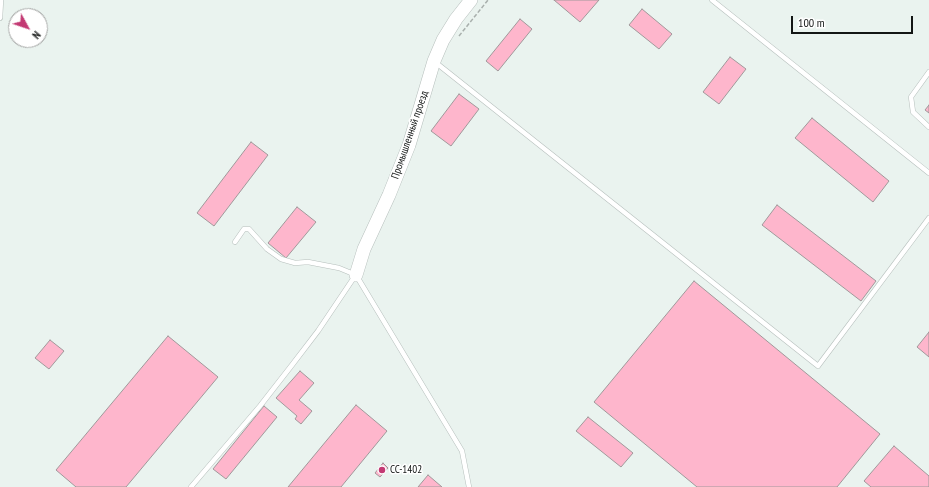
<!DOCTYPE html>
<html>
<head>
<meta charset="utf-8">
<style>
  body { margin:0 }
  #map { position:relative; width:929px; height:487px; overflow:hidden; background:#eaf3ef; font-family:"PT Sans Narrow",sans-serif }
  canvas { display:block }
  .north { position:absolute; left:8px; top:8px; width:40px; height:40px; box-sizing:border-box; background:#fff; border:1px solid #a1a2a1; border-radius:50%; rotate:130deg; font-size:11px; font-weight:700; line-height:16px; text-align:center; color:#131615 }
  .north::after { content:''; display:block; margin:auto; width:14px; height:18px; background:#c33973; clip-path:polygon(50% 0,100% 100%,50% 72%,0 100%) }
  .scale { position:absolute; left:791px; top:16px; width:122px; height:18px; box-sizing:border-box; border:2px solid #131615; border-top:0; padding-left:5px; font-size:12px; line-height:14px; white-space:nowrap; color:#131615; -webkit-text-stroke:3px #fff; paint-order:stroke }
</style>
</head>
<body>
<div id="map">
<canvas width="929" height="487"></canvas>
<div class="north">N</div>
<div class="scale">100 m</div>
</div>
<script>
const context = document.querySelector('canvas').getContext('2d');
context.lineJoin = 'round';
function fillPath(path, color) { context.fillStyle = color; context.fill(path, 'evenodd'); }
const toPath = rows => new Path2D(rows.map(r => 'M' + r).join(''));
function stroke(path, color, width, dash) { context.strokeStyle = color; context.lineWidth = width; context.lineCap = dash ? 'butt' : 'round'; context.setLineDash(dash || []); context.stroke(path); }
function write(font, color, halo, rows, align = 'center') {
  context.font = font + ' "PT Sans Narrow",sans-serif'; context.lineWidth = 3; context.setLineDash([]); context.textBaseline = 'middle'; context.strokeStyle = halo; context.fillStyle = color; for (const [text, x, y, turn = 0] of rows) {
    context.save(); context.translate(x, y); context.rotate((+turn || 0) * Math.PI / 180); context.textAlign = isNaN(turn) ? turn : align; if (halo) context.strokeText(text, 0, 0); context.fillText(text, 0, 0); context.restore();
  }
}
const building = toPath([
  [554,0,599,0,580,22,554,0],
  [642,9,672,34,659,49,629,25,642,9],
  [520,19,532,29,498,71,486,61,520,19],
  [730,57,746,69,719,104,703,92,730,57],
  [459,94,479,109,451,146,431,131,459,94],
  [929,105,929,113,925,110,929,105],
  [812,118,889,181,873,202,795,138,812,118],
  [251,142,268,155,214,226,197,213,251,142],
  [777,205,876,281,861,301,762,225,777,205],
  [297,207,316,222,286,258,268,243,297,207],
  [694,281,880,434,837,487,697,487,594,402,694,281],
  [929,332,929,357,917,347,929,332],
  [168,336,218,377,126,487,76,487,56,470,168,336],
  [50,340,64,351,49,369,35,358,50,340],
  [300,371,314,383,299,400,312,411,301,424,295,419,297,416,276,398,300,371],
  [356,405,387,431,341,487,288,487,356,405],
  [264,406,277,417,226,479,213,469,264,406],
  [588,417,633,453,621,467,576,431,588,417],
  [894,446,929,476,929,487,871,487,864,481,894,446],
  [383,463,388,468,380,477,375,473,383,463],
  [428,475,442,487,418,487,428,475]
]);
fillPath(building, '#feb6cc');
stroke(building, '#a0989a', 1);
const lane = toPath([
  [712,0,929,173],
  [0,18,1,0],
  [435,62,818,366,929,218],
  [929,72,911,97,913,112,929,127],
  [235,242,244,229,249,229,267,249,281,259,295,263,308,262,339,268,356,275,462,451,469,487],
  [191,487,260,406,292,365,318,331,355,276]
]);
const secondary = toPath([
  [356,275,364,249,389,195,409,145,434,61,443,40,456,19,471,0]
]);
stroke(lane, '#b6bfbc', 5.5);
stroke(secondary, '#b6bfbc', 14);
stroke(toPath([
  [459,36,488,0]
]), '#a8afac', 1.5, [4, 2]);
stroke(lane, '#fff', 4.5);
stroke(secondary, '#fff', 13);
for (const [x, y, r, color] of [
  [382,470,4,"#c33973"]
]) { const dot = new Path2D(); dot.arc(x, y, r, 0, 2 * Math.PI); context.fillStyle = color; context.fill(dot); stroke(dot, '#fff', 1.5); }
write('11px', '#131615', '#fff', [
  ["Промышленный проезд",410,135,-71]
]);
write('11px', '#131615', '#fff', [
  ["СС-1402",390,470]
], 'left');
</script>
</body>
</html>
